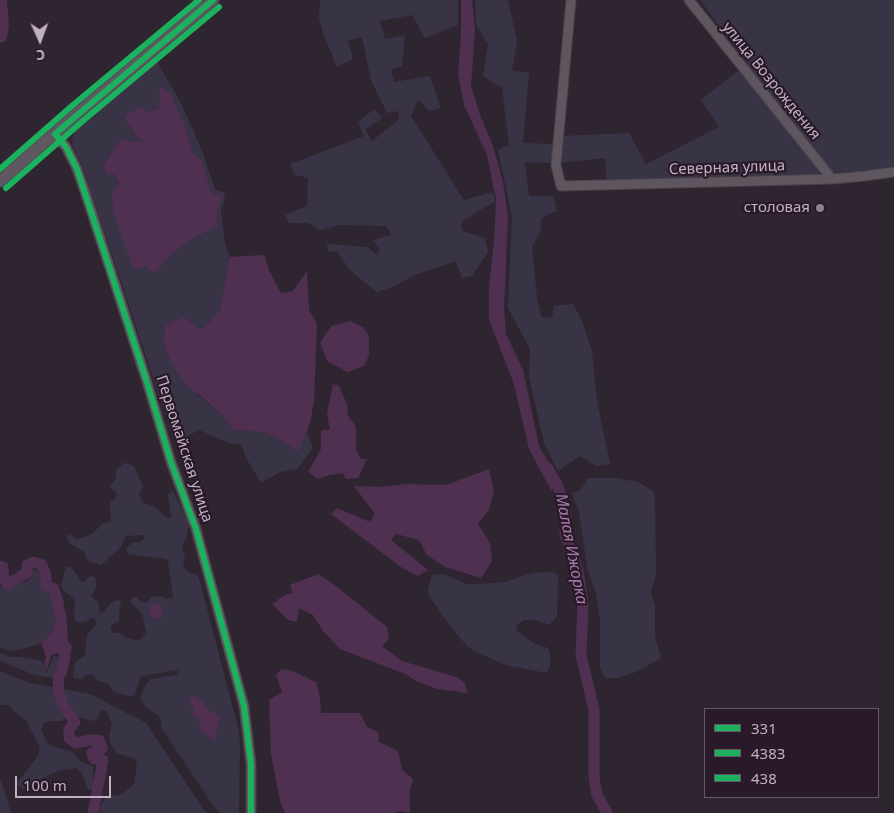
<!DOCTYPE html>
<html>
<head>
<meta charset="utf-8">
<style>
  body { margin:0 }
  #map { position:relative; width:894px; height:813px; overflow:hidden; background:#2f2530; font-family:"Noto Sans",sans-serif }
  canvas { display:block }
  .legend { position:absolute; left:704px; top:708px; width:175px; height:90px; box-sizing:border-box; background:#291a29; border:1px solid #665666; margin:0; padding:6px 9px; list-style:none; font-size:15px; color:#c2afc2 }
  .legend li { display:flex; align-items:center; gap:10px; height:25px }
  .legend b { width:25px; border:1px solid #665666 }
  .north { position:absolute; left:15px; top:15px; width:50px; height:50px; -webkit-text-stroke:4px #291a29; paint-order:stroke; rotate:178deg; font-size:14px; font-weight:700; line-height:20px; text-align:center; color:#c2afc2 }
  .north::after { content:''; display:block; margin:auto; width:18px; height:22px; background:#c2afc2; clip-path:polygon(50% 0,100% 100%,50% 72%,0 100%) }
  .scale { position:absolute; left:15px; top:776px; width:96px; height:22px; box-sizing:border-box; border:2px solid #c2afc2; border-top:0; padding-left:6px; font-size:15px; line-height:18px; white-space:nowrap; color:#c2afc2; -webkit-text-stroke:4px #291a29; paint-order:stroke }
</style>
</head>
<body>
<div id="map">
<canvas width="894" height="813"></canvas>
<ul class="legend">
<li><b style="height:6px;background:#1bb15f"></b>331</li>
<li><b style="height:6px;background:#1bb15f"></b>438З</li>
<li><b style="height:6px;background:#1bb15f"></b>438</li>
</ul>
<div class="north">С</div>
<div class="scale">100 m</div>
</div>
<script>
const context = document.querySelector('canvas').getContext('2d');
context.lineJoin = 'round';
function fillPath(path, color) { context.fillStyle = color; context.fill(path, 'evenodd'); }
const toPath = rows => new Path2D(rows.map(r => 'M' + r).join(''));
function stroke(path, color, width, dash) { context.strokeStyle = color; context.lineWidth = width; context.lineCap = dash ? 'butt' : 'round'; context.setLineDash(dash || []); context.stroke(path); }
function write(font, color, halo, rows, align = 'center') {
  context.font = font + ' "Noto Sans",sans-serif'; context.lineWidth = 4.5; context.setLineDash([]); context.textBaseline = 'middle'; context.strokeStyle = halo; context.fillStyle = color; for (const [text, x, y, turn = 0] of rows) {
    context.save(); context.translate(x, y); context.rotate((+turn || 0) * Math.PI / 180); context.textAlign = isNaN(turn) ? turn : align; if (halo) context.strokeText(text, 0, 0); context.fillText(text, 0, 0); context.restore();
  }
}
fillPath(toPath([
  [320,0,458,0,458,25,425,38,412,15,380,21,385,39,405,35,402,66,391,69,394,82,430,76,441,108,429,111,418,100,411,116,464,200,493,192,495,201,461,222,462,231,485,238,488,252,472,276,462,278,456,261,415,275,393,287,377,292,351,271,337,252,328,251,327,244,367,247,377,255,380,248,372,240,392,235,386,226,340,225,320,230,308,223,289,223,285,215,307,206,308,178,295,175,290,164,364,136,358,122,374,109,382,118,365,130,372,141,399,120,398,111,387,113,371,80,362,37,348,40,353,59,337,67,323,33,319,17],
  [475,0,508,0,517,41,512,70,529,73,523,143,553,144,551,163,525,162,529,196,553,196,557,211,545,216,541,220,541,230,532,247,537,298,541,317,552,318,554,306,573,304,582,321,592,351,597,401,610,464,596,466,580,456,558,471,544,443,529,377,530,349,508,308,512,216,498,150,509,145,502,88,483,76,488,44,476,24],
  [700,0,894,0,894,167,863,172,833,173,747,64],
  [156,60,183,107,203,153,215,190,224,192,225,199,221,210,225,244,230,257,220,310,202,330,197,395,222,415,233,430,245,430,267,433,283,441,298,452,306,431,313,448,297,469,280,472,261,483,246,458,242,445,229,443,199,430,175,443,83,168,72,144,74,127],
  [170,92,186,128,192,152,202,161,212,194,218,206,217,227,192,239,165,260,161,268,147,266,115,174,104,165,111,154,141,143,124,117,148,113,159,108],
  [738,71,765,100,823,173,820,175,607,182,605,158,559,163,561,136,629,133,646,164,719,127,701,100],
  [124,463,130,464,135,467,138,477,143,485,139,495,143,503,154,506,163,515,169,518,171,516,168,494,173,491,189,524,186,538,182,547,185,557,183,566,189,572,198,575,239,731,240,745,239,813,221,813,215,808,162,729,160,717,147,708,140,698,146,684,151,679,176,675,178,672,177,670,140,676,139,685,136,689,135,695,132,697,117,693,112,690,109,684,99,681,91,674,85,675,81,679,74,678,73,675,75,663,85,655,87,635,97,624,93,617,85,622,78,622,75,620,74,614,75,601,71,596,63,590,61,585,66,567,71,567,82,582,85,581,89,577,93,576,95,578,97,586,91,596,98,602,100,613,103,613,111,603,117,600,120,601,121,604,119,612,119,621,110,626,112,631,114,633,120,633,125,637,137,641,142,638,146,632,142,613,131,603,132,597,137,597,138,599,146,603,152,597,159,596,168,599,173,597,170,575,168,561,166,559,127,554,127,547,132,543,141,542,145,538,144,535,126,536,121,547,101,565,88,561,84,552,68,542,67,538,68,535,71,535,75,539,82,538,93,533,102,524,111,522,110,503,116,497,117,494,109,487,115,480,117,469],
  [587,478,615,478,638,482,653,491,655,500,656,575,651,592,655,606,655,637,661,658,636,672,618,678,605,678,600,668,600,619,596,594,587,567,579,512,572,493,579,491,586,483],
  [34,569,39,572,43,587,51,592,52,595,58,616,51,633,41,643,23,649,12,651,0,648,0,587,5,587,28,581,31,570],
  [546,572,555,573,558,576,557,616,549,625,535,620,524,620,517,625,516,630,535,644,548,648,550,654,550,666,547,673,505,665,474,651,467,646,454,631,429,596,428,590,432,575,444,574,467,584,479,584,505,582,532,573],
  [0,653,11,657,20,657,39,660,42,662,47,672,53,658,55,656,58,657,60,659,59,672,56,678,53,678,35,675,0,661],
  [0,671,30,683,90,694,146,723,206,813,100,813,100,807,107,796,119,795,125,792,134,784,137,765,135,759,117,753,112,747,109,736,112,724,107,712,102,709,97,719,91,721,72,714,61,721,50,721,44,723,41,729,46,741,51,746,73,752,81,762,93,766,93,790,88,789,82,773,77,768,58,771,39,780,33,788,22,789,16,784,38,756,40,747,26,720,15,712,9,705,0,705],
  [0,778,11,813,0,813]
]), '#383446');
fillPath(toPath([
  [0,0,7,0,9,27,6,41,0,43],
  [461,0,472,0,475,30,471,86,480,115,493,146,503,182,508,217,504,308,506,334,523,370,539,446,555,473,552,492,529,449,514,384,489,320,489,287,494,242,496,200,487,155,464,105,458,74,461,34],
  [160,87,170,92,186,128,192,152,202,161,212,194,223,196,218,207,217,227,192,239,165,260,161,268,153,272,147,266,133,269,113,210,112,193,119,184,115,174,106,174,104,165,120,140,141,142,124,117,141,107,148,113,159,108],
  [264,255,270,272,281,293,293,291,307,271,309,310,317,324,314,401,310,424,298,452,283,441,267,433,245,430,233,430,222,415,184,382,172,363,163,341,166,325,183,317,202,330,220,310,230,257],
  [350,321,363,327,369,336,369,355,364,366,348,372,327,361,320,343,331,326],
  [333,384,339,386,347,404,348,416,356,427,356,450,361,459,367,459,358,478,346,479,343,473,329,475,318,479,308,472,321,449,321,430,330,430,327,414],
  [489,469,494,491,489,510,478,524,490,543,492,561,481,578,445,567,427,555,419,540,396,534,391,540,428,570,418,576,401,567,331,514,337,508,370,522,375,514,354,486,380,487,406,484,446,485],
  [318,574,336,586,387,627,389,639,382,646,402,661,456,677,464,682,468,693,437,689,416,681,405,674,340,649,323,631,313,615,299,608,297,622,288,620,272,604,286,594,293,594,290,585],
  [59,599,66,613,68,641,72,646,68,667,64,672,60,670,61,659,58,653,51,655,47,670,44,666,46,656,41,643,51,633,58,616,55,610,53,600],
  [152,602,162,606,163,616,154,620,148,610],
  [281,669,293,671,316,682,320,697,321,713,360,713,367,727,378,732,379,742,398,751,402,770,413,779,410,790,410,813,399,811,394,813,285,813,280,801,271,754,269,700,282,692,276,675],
  [192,696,201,700,209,710,220,716,215,741,201,731,199,720,192,714,194,709,189,703]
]), '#4f3050');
stroke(toPath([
  [547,467,558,486,566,517,565,534,578,571,583,604,581,655,594,710,594,777,597,795,607,813],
  [0,566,3,567,4,579,7,584,27,573,27,565,34,562,42,565,46,576,46,586,54,589,58,602,59,613],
  [65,656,62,671,59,676,58,690,63,705,75,722,69,729,69,738,76,743,90,740,99,740,102,748,92,753,94,759,103,760,93,813]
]), '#4f3050', 11);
const minor = toPath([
  [571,0,556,165,561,186,832,179,865,176,894,172],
  [689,0,832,179],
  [55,134,66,147,77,169,86,195,146,379,171,462,196,529,244,706,251,764,251,813]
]);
const major = toPath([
  [0,181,79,112,213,0]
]);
stroke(minor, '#484149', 11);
stroke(major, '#49404a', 13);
stroke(minor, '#5e555f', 9);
stroke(major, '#605860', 11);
stroke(toPath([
  [55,134,66,147,77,169,146,379,171,462,196,529,244,706,251,764,251,813],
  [55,134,213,0]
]), '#1bb15f', 6);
stroke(toPath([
  [6,188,85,119,219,7]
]), '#1bb15f', 6);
stroke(toPath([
  [0,169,73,105,199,0]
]), '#1bb15f', 6);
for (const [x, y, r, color] of [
  [820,208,5,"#8f7f8f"]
]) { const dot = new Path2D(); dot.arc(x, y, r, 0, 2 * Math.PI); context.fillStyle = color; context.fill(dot); stroke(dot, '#291a29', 2); }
write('15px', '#c2afc2', '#291a29', [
  ["улица Возрождения",771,81,51],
  ["Северная улица",727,168,-2],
  ["Первомайская улица",184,449,72]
]);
write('15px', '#c2afc2', '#291a29', [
  ["столовая",810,208]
], 'right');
write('italic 16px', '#a67aa8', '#291a29', [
  ["Малая Ижорка",571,549,79]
]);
</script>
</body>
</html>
